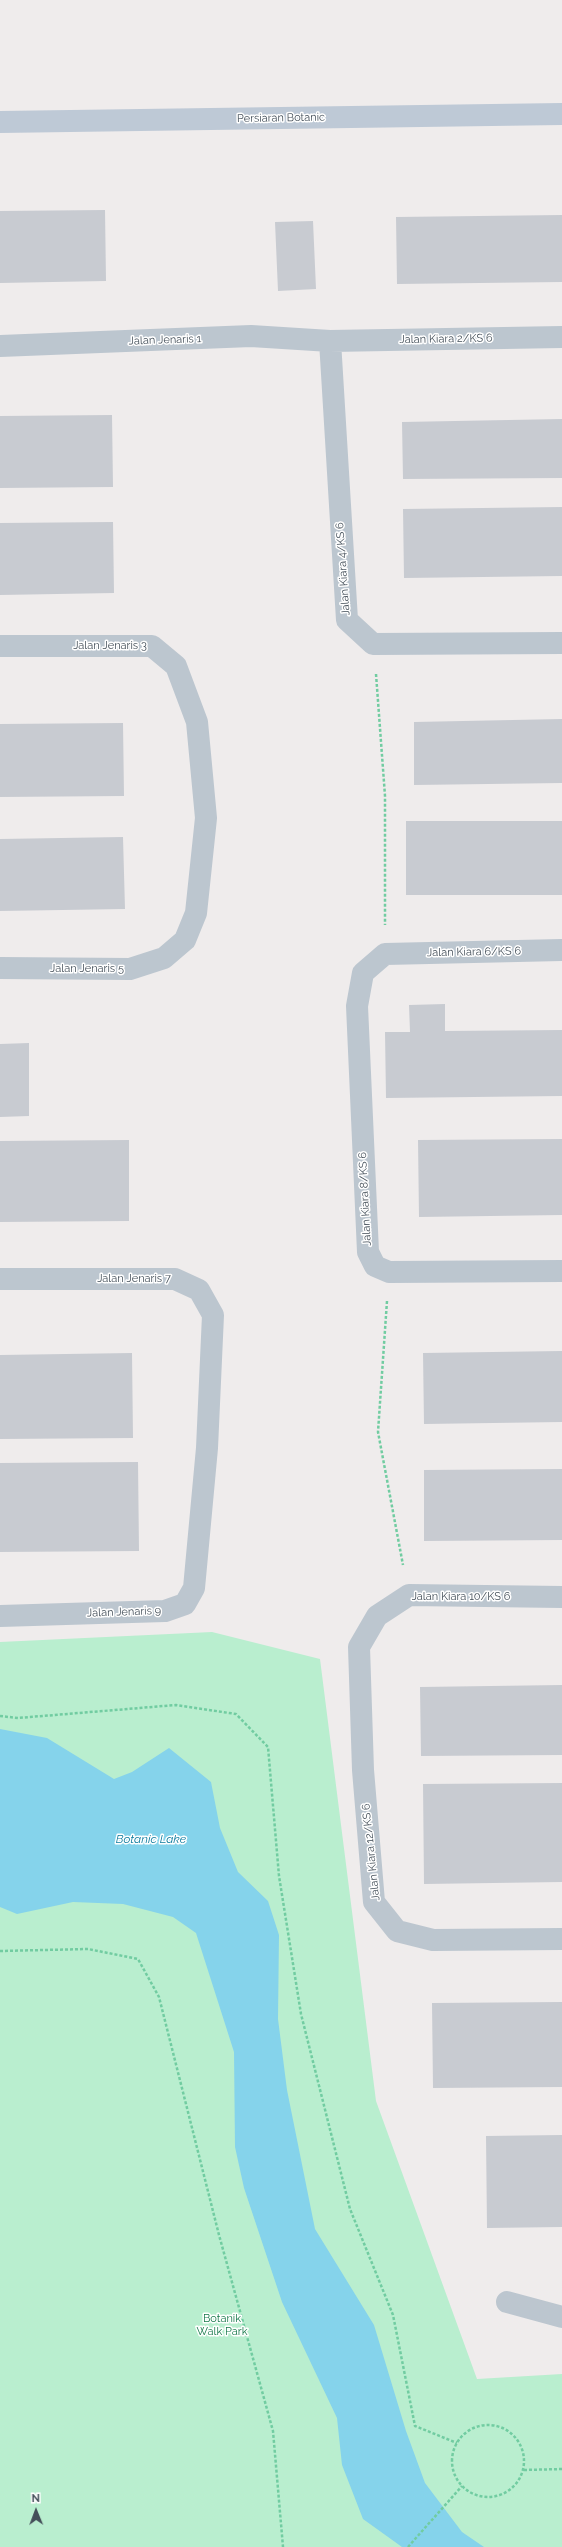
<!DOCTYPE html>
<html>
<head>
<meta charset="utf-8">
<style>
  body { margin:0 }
  #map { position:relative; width:562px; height:2547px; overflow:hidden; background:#efecec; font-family:Raleway,sans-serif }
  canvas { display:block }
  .north { position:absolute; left:16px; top:2491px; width:40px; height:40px; -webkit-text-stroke:3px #fff; paint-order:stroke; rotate:359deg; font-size:11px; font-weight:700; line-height:16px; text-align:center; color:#444f59 }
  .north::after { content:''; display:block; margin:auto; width:14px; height:18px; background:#444f59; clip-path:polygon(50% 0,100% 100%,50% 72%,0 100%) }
</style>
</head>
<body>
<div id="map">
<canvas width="562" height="2547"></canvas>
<div class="north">N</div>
</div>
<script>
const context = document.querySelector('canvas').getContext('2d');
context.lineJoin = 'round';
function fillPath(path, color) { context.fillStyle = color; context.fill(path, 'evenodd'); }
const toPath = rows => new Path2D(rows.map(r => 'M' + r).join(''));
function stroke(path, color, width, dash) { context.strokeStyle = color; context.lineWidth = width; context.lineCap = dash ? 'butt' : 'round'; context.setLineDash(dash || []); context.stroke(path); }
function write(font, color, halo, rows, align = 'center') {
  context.font = font + ' Raleway,sans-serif'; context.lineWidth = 3; context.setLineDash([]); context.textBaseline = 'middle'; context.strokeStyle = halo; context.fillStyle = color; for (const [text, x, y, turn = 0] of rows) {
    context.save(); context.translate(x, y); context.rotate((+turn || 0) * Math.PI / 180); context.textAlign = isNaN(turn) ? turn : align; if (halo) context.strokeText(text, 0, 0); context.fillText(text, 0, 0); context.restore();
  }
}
fillPath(toPath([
  [212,1632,320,1659,376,2101,477,2379,562,2374,562,2547,0,2547,0,1642]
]), '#b9eecf');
fillPath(toPath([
  [0,1729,47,1738,114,1779,132,1772,169,1748,211,1782,220,1828,238,1872,268,1901,279,1935,278,2019,287,2090,315,2229,374,2325,406,2431,425,2483,462,2532,484,2547,402,2547,363,2519,342,2465,337,2418,282,2302,244,2188,235,2147,234,2052,196,1933,173,1917,123,1904,73,1902,17,1914,0,1907]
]), '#85d3eb');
fillPath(toPath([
  [105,210,106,281,0,283,0,211],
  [562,215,562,282,397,284,396,217],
  [313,221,316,289,278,291,275,222],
  [112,415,113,487,0,488,0,416],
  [562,419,562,478,403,479,402,422],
  [562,507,562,576,404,578,403,509],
  [113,522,114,593,0,595,0,523],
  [562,719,562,783,414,785,414,722],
  [123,723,124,796,0,797,0,724],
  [406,821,562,821,562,895,406,895],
  [123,837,125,909,0,911,0,839],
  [445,1004,445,1031,562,1030,562,1096,386,1098,385,1032,410,1032,409,1005],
  [29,1043,29,1116,0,1117,0,1044],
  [562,1139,562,1215,419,1217,418,1140],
  [129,1140,129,1221,0,1222,0,1141],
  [562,1351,562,1422,424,1424,423,1353],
  [132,1353,133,1438,0,1439,0,1355],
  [138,1462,139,1551,0,1552,0,1463],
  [562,1469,562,1540,424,1541,424,1470],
  [562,1685,562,1755,421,1756,420,1687],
  [562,1783,562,1882,424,1884,423,1784],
  [562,2002,562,2087,433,2088,432,2003],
  [562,2135,562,2227,487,2228,486,2136]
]), '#c8cbd1');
stroke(toPath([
  [376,674,385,796,385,925],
  [387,1301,378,1432,403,1565],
  [0,1716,18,1718,176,1705,236,1714,268,1747,279,1876,301,2014,350,2209,393,2315,415,2426,457,2443],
  [0,1951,88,1949,138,1959,159,1997,219,2235,273,2431,283,2547],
  '452 2461a36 36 0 1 1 72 0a36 36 0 1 1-72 0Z',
  [524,2470,562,2469],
  [408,2547,462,2486]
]), '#71cca1', 2.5, [3, 2]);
stroke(toPath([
  [330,341,347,620,373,644,562,643],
  [0,346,251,336,330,341,562,337],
  [0,646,152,646,176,666,197,722,206,818,196,913,185,940,164,958,130,969,0,968],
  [562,950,385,954,363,973,357,1006,368,1252,375,1266,389,1272,562,1271],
  [0,1279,175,1279,199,1290,213,1315,207,1448,194,1588,185,1604,165,1611,0,1616],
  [562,1597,409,1595,377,1616,359,1647,363,1770,374,1902,397,1931,433,1940,562,1939],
  [507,2302,562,2317]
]), '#bcc6cf', 22);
stroke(toPath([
  [0,122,562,114]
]), '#bec9d6', 22);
write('11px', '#444f59', '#fff', [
  ["Persiaran Botanic",281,118,-1],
  ["Jalan Kiara 2/KS 6",446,339,-1],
  ["Jalan Jenaris 1",165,340,-2],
  ["Jalan Kiara 4/KS 6",343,569,-94],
  ["Jalan Jenaris 3",110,646],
  ["Jalan Kiara 6/KS 6",474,952,-1],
  ["Jalan Jenaris 5",87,969],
  ["Jalan Kiara 8/KS 6",365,1199,-93],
  ["Jalan Jenaris 7",134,1279],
  ["Jalan Kiara 10/KS 6",461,1597],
  ["Jalan Jenaris 9",124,1612,-2],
  ["Jalan Kiara 12/KS 6",371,1852,-96]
]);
write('11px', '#16794a', '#fff', [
  ["Botanik",222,2319],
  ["Walk Park",222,2332]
]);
write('italic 12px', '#0c7b9e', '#fff', [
  ["Botanic Lake",151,1839]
]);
</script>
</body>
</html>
